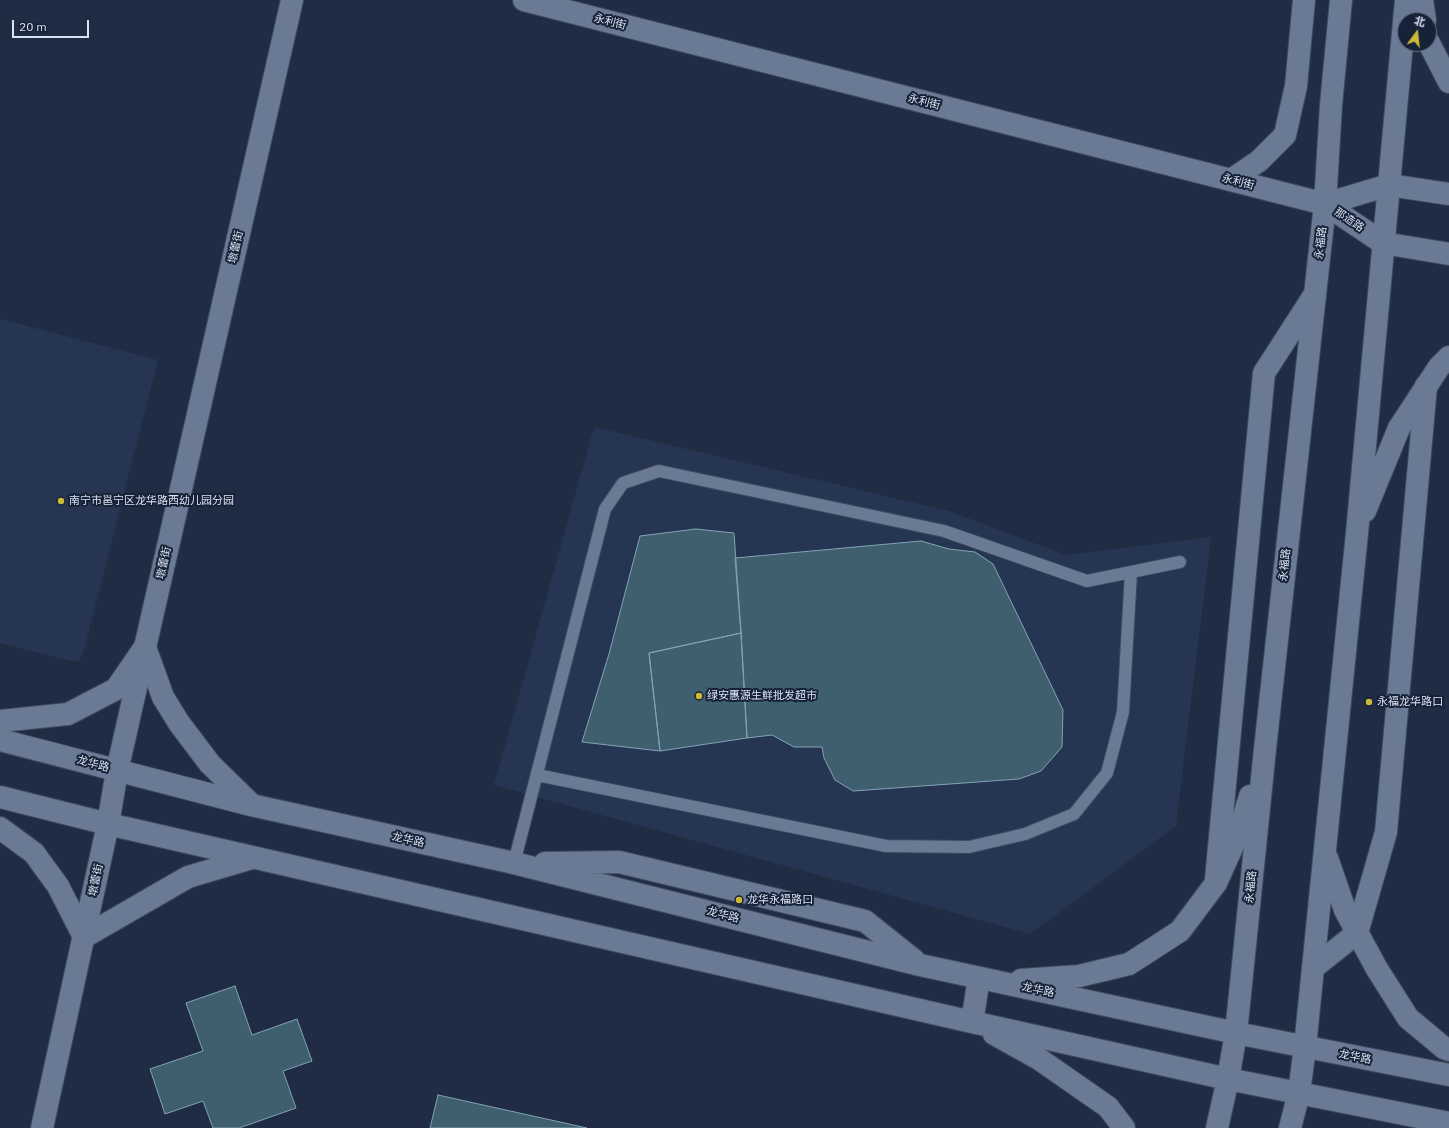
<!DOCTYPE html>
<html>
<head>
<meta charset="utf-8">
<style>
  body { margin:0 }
  #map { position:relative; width:1449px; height:1128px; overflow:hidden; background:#202c43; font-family:"IBM Plex Sans","Noto Sans SC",sans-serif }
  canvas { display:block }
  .north { position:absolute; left:1397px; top:12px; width:40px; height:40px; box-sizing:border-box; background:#162238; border:1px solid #646f82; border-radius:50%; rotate:15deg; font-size:11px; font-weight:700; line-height:16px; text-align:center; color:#d9e2f1 }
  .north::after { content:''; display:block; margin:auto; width:14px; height:18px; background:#cdb938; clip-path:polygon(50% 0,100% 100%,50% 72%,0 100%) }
  .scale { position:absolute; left:12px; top:20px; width:77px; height:18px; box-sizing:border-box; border:2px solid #d9e2f1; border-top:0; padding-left:5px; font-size:12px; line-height:14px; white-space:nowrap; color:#d9e2f1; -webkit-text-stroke:3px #162238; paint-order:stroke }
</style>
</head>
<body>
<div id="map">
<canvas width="1449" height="1128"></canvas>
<div class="north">北</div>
<div class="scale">20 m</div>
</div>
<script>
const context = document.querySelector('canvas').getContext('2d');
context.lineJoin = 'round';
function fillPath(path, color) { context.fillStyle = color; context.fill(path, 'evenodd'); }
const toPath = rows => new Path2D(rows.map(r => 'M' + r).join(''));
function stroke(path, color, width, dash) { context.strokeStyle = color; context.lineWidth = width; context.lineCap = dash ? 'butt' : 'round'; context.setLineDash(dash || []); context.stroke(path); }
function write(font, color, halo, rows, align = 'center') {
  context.font = font + ' "IBM Plex Sans","Noto Sans SC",sans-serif'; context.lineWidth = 4; context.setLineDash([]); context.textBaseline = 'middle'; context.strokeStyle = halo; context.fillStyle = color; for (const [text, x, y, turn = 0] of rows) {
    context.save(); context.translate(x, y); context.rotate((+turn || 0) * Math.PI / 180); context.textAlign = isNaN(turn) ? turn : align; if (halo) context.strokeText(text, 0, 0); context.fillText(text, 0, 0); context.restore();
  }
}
fillPath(toPath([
  [0,319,158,360,83,654,79,661,71,661,0,643],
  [594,427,949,511,1066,555,1211,537,1176,826,1030,934,494,785]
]), '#263552');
const building = toPath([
  [696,529,734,533,741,633,649,653,660,751,582,742,609,654,640,536,696,529],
  [921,541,949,549,975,552,993,564,1063,710,1062,747,1041,771,1019,779,853,791,835,780,824,758,822,747,794,747,772,735,747,738,741,633,735,558,921,541],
  [741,633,747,738,660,751,649,653,741,633],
  [235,986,252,1035,297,1019,312,1061,283,1071,296,1108,239,1128,213,1128,203,1101,165,1114,150,1069,203,1051,186,1003,235,986],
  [438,1095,587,1128,430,1128,438,1095]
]);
fillPath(building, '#3f5f6e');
stroke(building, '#82a4b6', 1);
const lane = toPath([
  [537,775,886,846,969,847,1025,834,1074,814,1107,773,1123,712,1131,572],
  [514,863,605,509,623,483,659,471,944,531,1087,581,1180,562]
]);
const street = toPath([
  [524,0,1325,204],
  [1216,879,1264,373,1315,294],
  [1313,968,1357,933,1386,832,1426,386],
  [42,1128,108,824,117,771,292,0]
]);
const secondary = toPath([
  [1422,0,1425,20],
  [1429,43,1449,82],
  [1231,180,1259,161,1285,135,1296,86,1304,0],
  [1325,204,1383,243,1449,254],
  [1325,204,1389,185,1449,194],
  [1365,511,1399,428,1439,367,1449,357],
  [145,647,163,697,179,723,210,764,251,804],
  [0,721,68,714,116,689,145,647],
  [0,740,251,805,514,863,920,965,1236,1033,1449,1075],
  [0,797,108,824,972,1022,1228,1079,1449,1123],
  [0,828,34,853,58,886,84,937,188,877,252,858],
  [1327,858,1345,910,1377,969,1408,1018,1444,1048,1449,1050],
  [545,863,619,862,865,921,914,960],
  [1021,980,1079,976,1129,964,1180,931,1216,883,1239,832,1250,796],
  [972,1022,979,978],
  [994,1034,1039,1059,1108,1107,1124,1128],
  [1217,1128,1228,1079,1236,1033,1265,749,1325,204,1331,105,1341,0],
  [1290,1128,1299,1093,1305,1047,1357,533,1406,0]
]);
stroke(lane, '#3f4a5d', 14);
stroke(street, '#3f4a5d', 24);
stroke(secondary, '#3f4a5d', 24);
stroke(lane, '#6a7994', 12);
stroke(street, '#6a7994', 22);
stroke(secondary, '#6a7994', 22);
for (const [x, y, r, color] of [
  [61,501,4,"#cdb938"],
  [699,696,4,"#cdb938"],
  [1369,702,4,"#cdb938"],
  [739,900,4,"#cdb938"]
]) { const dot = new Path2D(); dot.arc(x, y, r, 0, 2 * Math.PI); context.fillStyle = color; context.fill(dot); stroke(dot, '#162238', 1.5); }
write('11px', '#d9e2f1', '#162238', [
  ["永利街",610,22,14],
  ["永利街",924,102,14],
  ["永利街",1238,182,14],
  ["那造路",1349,220,34],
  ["永福路",1321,243,-83],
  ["墩蕾街",236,247,-77],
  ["墩蕾街",164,563,-77],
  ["永福路",1285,565,-84],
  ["龙华路",93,764,15],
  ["龙华路",408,840,13],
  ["墩蕾街",96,880,-78],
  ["永福路",1251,887,-84],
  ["龙华路",723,915,14],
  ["龙华路",1038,990,12],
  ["龙华路",1355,1057,11]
]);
write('11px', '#d9e2f1', '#162238', [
  ["南宁市邕宁区龙华路西幼儿园分园",69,501],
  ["绿安惠源生鲜批发超市",707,696],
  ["永福龙华路口",1377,702],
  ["龙华永福路口",747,900]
], 'left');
</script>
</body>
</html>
